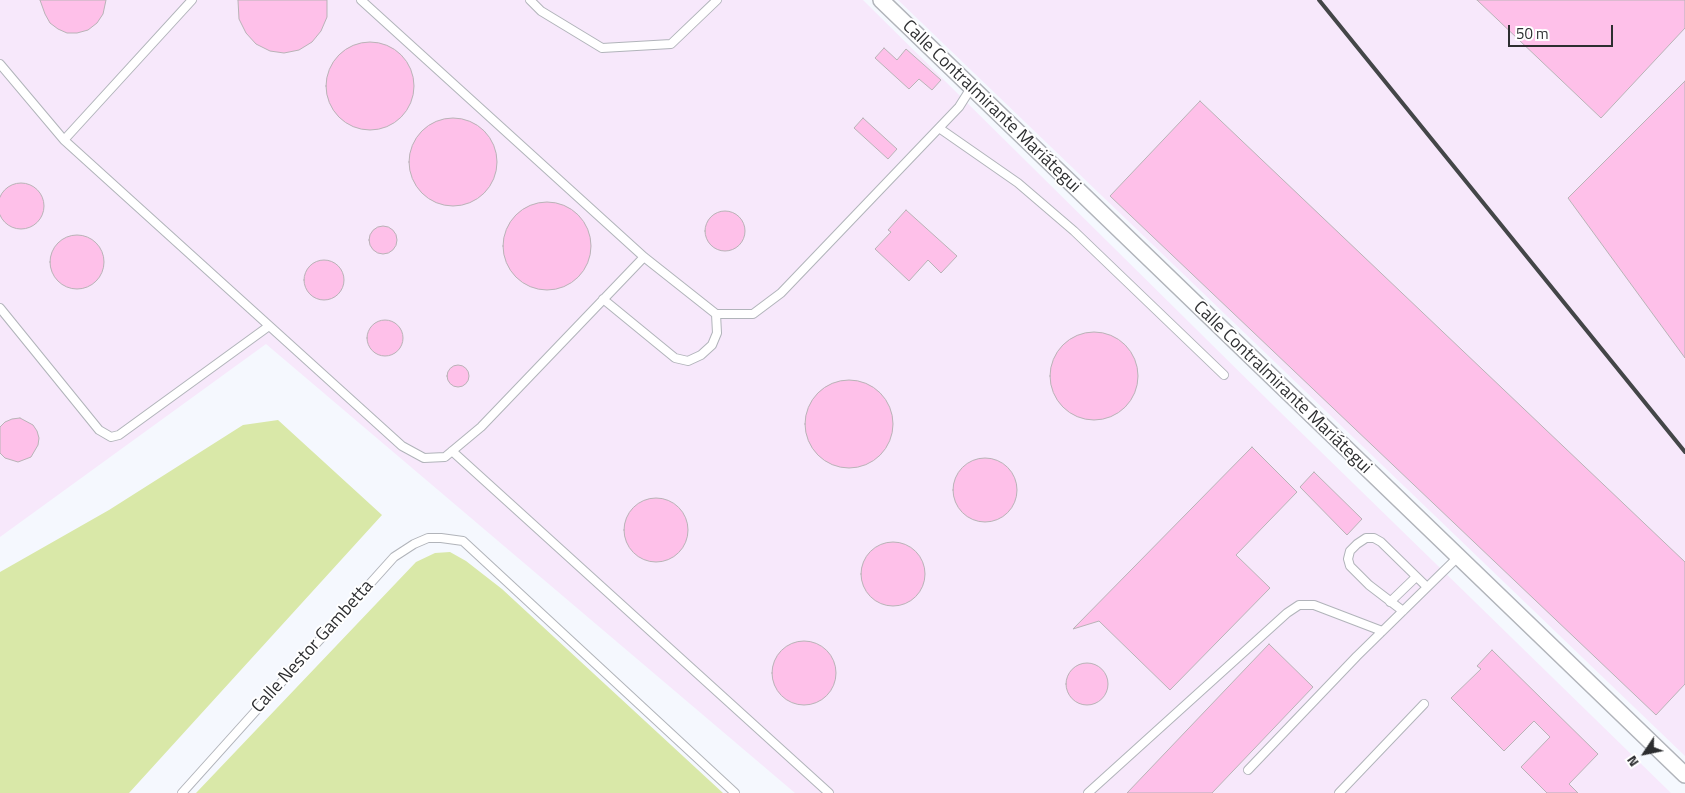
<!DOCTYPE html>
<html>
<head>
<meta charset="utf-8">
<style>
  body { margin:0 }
  #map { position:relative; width:1685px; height:793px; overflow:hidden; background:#f5f8fe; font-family:"Titillium Web",sans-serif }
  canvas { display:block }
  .north { position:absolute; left:1620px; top:728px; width:50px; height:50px; -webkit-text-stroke:4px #fff; paint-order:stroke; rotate:236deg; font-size:14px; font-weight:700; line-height:20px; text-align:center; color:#2d2e30 }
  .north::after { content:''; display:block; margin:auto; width:18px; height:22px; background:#2d2e30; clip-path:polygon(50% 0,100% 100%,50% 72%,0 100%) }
  .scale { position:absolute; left:1508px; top:25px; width:105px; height:22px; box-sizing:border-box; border:2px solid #2d2e30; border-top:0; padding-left:6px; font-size:15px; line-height:18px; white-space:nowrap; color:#2d2e30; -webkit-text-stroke:4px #fff; paint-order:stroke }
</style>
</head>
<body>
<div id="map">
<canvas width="1685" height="793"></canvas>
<div class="north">N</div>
<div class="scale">50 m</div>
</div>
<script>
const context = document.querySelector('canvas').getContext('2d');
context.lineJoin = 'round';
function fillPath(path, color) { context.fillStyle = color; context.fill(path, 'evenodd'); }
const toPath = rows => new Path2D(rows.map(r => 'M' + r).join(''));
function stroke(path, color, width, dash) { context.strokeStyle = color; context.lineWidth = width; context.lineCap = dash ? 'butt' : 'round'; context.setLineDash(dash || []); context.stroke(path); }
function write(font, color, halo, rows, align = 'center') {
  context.font = font + ' "Titillium Web",sans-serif'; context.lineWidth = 4; context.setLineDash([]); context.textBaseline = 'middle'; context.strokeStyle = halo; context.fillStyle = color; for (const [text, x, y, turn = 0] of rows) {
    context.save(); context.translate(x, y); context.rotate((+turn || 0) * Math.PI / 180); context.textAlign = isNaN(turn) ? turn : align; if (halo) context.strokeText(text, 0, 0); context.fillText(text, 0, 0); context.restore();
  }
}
fillPath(toPath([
  [0,0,863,0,1277,409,1671,793,795,793,266,344,0,537],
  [898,0,1685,0,1685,756]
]), '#f7e8fb');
fillPath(toPath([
  [278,420,382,515,129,793,0,793,0,572,109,510,243,425],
  [450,552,466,561,502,589,723,793,196,793,416,562,435,553]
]), '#d9e8a8');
const building = toPath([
  [40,0,106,0,103,14,97,23,88,30,77,33,67,33,58,29,50,23,45,14,40,0],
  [238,0,327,0,327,17,321,31,312,42,299,50,284,53,270,51,256,44,246,33,239,19,238,0],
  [1477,0,1685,0,1685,28,1601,118,1477,0],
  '326 86a44 44 0 1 1 88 0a44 44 0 1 1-88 0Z',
  [884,48,897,60,906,49,941,80,932,90,919,79,909,89,875,58,884,48],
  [1685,81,1685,358,1568,198,1685,81],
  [1200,101,1685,562,1685,684,1656,715,1110,196,1200,101],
  '409 162a44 44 0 1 1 88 0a44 44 0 1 1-88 0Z',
  [863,118,897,149,888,159,854,128,863,118],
  '-2 206a23 23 0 1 1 46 0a23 23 0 1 1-46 0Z',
  '503 246a44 44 0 1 1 88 0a44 44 0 1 1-88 0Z',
  [906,210,957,256,941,273,928,260,909,281,875,249,891,232,888,230,906,210],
  '705 231a20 20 0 1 1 40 0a20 20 0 1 1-40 0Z',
  '369 240a14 14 0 1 1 28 0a14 14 0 1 1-28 0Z',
  '50 262a27 27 0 1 1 54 0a27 27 0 1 1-54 0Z',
  '304 280a20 20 0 1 1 40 0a20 20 0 1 1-40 0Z',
  '367 338a18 18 0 1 1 36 0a18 18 0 1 1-36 0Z',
  '1050 376a44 44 0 1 1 88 0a44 44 0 1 1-88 0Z',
  '447 376a11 11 0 1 1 22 0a11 11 0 1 1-22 0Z',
  '805 424a44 44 0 1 1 88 0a44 44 0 1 1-88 0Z',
  [20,418,33,425,37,431,39,438,38,445,31,457,18,462,5,458,0,453,0,427,5,422,12,419,20,418],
  [1252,447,1297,492,1236,555,1270,588,1170,690,1099,621,1073,629,1252,447],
  '953 490a32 32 0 1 1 64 0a32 32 0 1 1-64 0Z',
  [1314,472,1362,519,1347,535,1300,487,1314,472],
  '624 530a32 32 0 1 1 64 0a32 32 0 1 1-64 0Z',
  '861 574a32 32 0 1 1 64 0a32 32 0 1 1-64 0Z',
  '772 673a32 32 0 1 1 64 0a32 32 0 1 1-64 0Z',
  [1269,644,1313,687,1212,793,1127,793,1269,644],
  [1492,650,1598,754,1569,784,1578,793,1547,793,1521,767,1550,737,1534,721,1504,751,1451,698,1481,669,1477,666,1492,650],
  '1066 684a21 21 0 1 1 42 0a21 21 0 1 1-42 0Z'
]);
fillPath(building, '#fec0e9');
stroke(building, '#b9b3b7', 1);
const service = toPath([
  [361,0,644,257,716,314,753,314,781,293,959,107,971,88],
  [530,0,541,11,602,48,671,44,717,0],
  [0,64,64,140,402,446,424,458,445,457,481,427,644,257],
  [939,128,1018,183,1074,231,1224,375],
  [64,140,192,0],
  [603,299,675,358,688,361,701,355,712,345,717,333,716,314],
  [0,308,99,430,111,437,119,435,269,326],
  [452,451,829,793],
  [1390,602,1416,577],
  [1403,611,1369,585,1350,566,1348,559,1350,551,1357,544,1366,538,1374,538,1381,542,1427,587],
  [1248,770,1357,656,1458,557],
  [182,793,394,557,414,544,428,538,441,538,463,541,735,793],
  [1088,793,1287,613,1299,605,1314,605,1382,631],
  [1339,793,1424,704]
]);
const minor = toPath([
  [881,0,1685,775]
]);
stroke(service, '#b1b4ba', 10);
stroke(minor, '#b1b4ba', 18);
stroke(service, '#fff', 8);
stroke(minor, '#fff', 15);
stroke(toPath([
  [1319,0,1685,452]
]), '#444648', 4);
write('18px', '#2d2e30', '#fff', [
  ["Calle Contralmirante Mariátegui",991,107,44],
  ["Calle Contralmirante Mariátegui",1282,388,44],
  ["Calle Nestor Gambetta",313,647,-48]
]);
</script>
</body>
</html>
